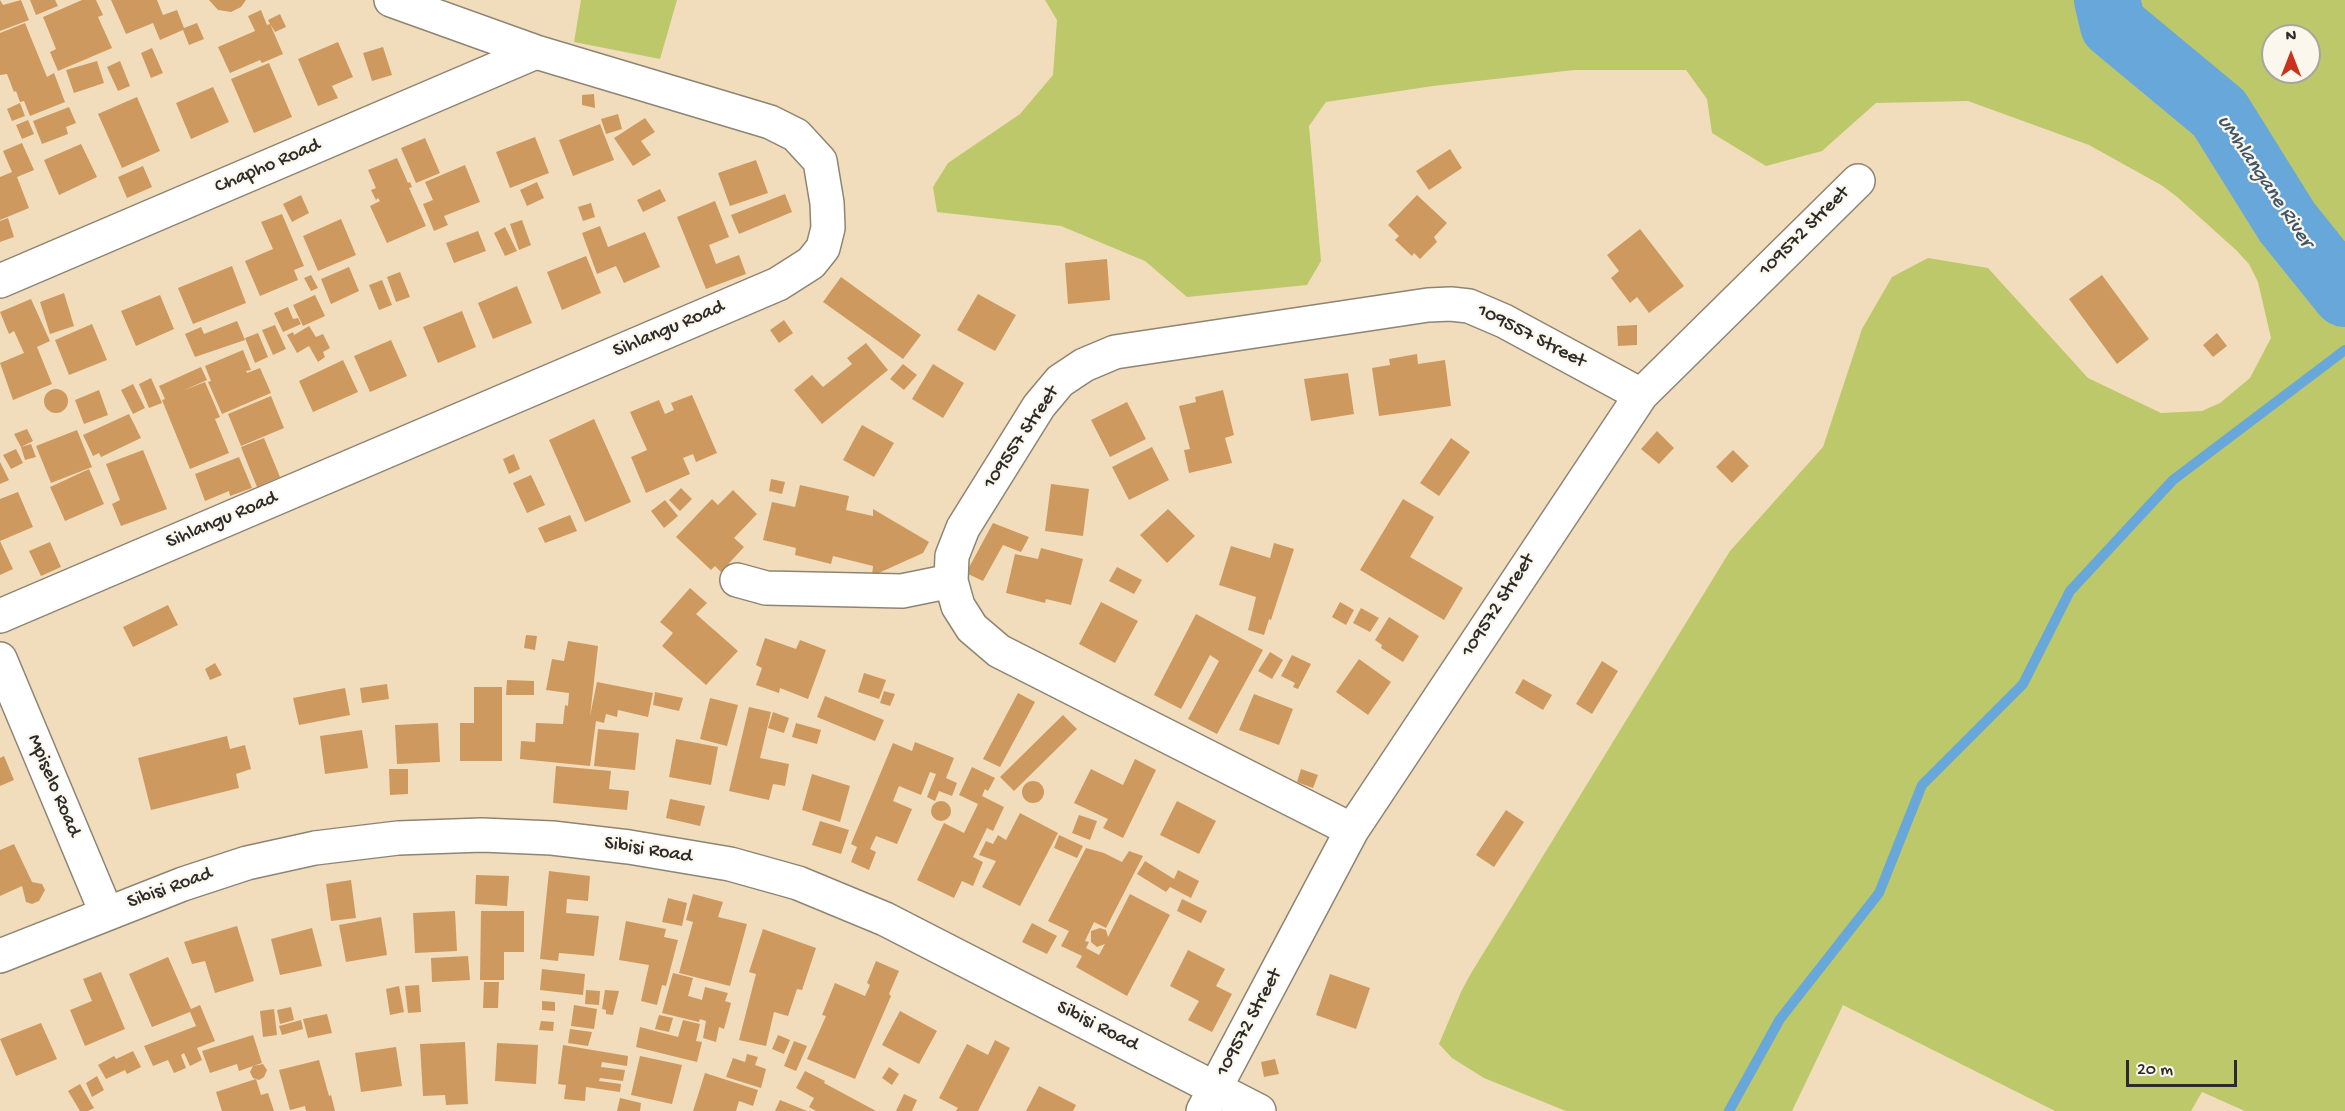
<!DOCTYPE html>
<html>
<head>
<meta charset="utf-8">
<style>
  body { margin:0 }
  #map { position:relative; width:2345px; height:1111px; overflow:hidden; background:#f1ddbc; font-family:"Gochi Hand",sans-serif }
  canvas { display:block }
  .north { position:absolute; left:2261px; top:24px; width:60px; height:60px; box-sizing:border-box; background:#fbf7ec; border:2px solid #a8a59f; border-radius:50%; rotate:0deg; font-size:16px; font-weight:700; line-height:24px; text-align:center; color:#2b2b2b }
  .north::after { content:''; display:block; margin:auto; width:21px; height:27px; background:#c8321e; clip-path:polygon(50% 0,100% 100%,50% 72%,0 100%) }
  .scale { position:absolute; left:2126px; top:1060px; width:111px; height:27px; box-sizing:border-box; border:3px solid #2b2b2b; border-top:0; padding-left:8px; font-size:18px; line-height:21px; white-space:nowrap; color:#2b2b2b; -webkit-text-stroke:4px #fbf7ec; paint-order:stroke }
</style>
</head>
<body>
<div id="map">
<canvas width="2345" height="1111"></canvas>
<div class="north">N</div>
<div class="scale">20 m</div>
</div>
<script>
const context = document.querySelector('canvas').getContext('2d');
context.lineJoin = 'round';
function fillPath(path, color) { context.fillStyle = color; context.fill(path, 'evenodd'); }
const toPath = rows => new Path2D(rows.map(r => 'M' + r).join(''));
function stroke(path, color, width, dash) { context.strokeStyle = color; context.lineWidth = width; context.lineCap = dash ? 'butt' : 'round'; context.setLineDash(dash || []); context.stroke(path); }
function write(font, color, halo, rows, align = 'center') {
  context.font = font + ' "Gochi Hand",sans-serif'; context.lineWidth = 4.5; context.setLineDash([]); context.textBaseline = 'middle'; context.strokeStyle = halo; context.fillStyle = color; for (const [text, x, y, turn = 0] of rows) {
    context.save(); context.translate(x, y); context.rotate((+turn || 0) * Math.PI / 180); context.textAlign = isNaN(turn) ? turn : align; if (halo) context.strokeText(text, 0, 0); context.fillText(text, 0, 0); context.restore();
  }
}
fillPath(toPath([
  [581,0,677,0,660,59,574,42],
  [1045,0,2345,0,2345,1111,2245,1111,2202,1092,2191,1111,2055,1111,1843,1005,1792,1111,1566,1111,1484,1078,1452,1058,1439,1044,1461,992,1470,975,1730,551,1823,447,1862,329,1892,277,1928,258,1988,268,2088,378,2161,413,2202,411,2220,403,2250,378,2271,338,2258,282,2249,264,2236,250,2176,196,2161,185,2089,145,1968,101,1876,103,1822,151,1766,166,1712,133,1707,99,1686,70,1574,70,1433,86,1326,102,1309,126,1321,261,1307,285,1187,297,1145,261,1061,226,937,212,933,187,948,163,1020,114,1053,75,1057,20],
  [2273,36,2309,36,2309,72,2273,72]
]), '#bcc86a');
stroke(toPath([
  [1729,1111,1780,1019,1879,893,1922,785,2023,684,2070,591,2173,480,2345,350]
]), '#68a7da', 10);
stroke(toPath([
  [2107,0,2113,25,2219,113,2287,222,2345,294]
]), '#68a7da', 66);
fillPath(toPath([
  [0,0,3,5,21,0,29,20,0,31],
  [30,0,55,0,58,6,36,15],
  [82,0,96,0,103,15,98,17,112,48,58,71,50,52,56,49,43,17],
  [111,0,157,0,163,15,177,10,184,28,197,23,204,39,189,45,183,30,160,40,153,23,126,34],
  [209,0,246,0,241,7,231,12,218,10],
  [261,10,267,25,270,24,268,20,280,14,286,27,275,32,270,24,283,54,262,63,260,60,230,73,218,47,255,31,248,16],
  [25,23,47,77,54,73,65,102,30,116,24,101,20,102,16,91,14,92,7,74,0,75,0,33],
  [338,42,353,77,332,86,338,98,318,106,298,59],
  [383,47,392,75,372,81,363,53],
  [152,48,163,73,151,78,141,53],
  [97,61,104,83,74,93,66,70],
  [120,61,130,86,118,91,107,67],
  [269,63,292,117,254,133,231,79],
  [213,87,229,122,191,139,176,103],
  [594,94,595,108,582,105,582,95],
  [137,97,160,151,122,168,98,114],
  [20,103,25,116,12,121,7,109],
  [69,107,76,123,66,127,68,134,42,144,33,121],
  [618,114,622,129,606,134,601,119],
  [645,118,655,132,641,141,651,155,633,166,614,138],
  [28,120,34,134,22,139,16,125],
  [600,124,614,160,573,176,559,140],
  [535,137,549,173,510,188,496,152],
  [425,138,440,173,416,183,401,148],
  [22,143,34,170,17,177,29,208,0,220,0,177,12,172,3,151],
  [81,144,97,177,59,195,44,160],
  [1450,149,1462,168,1429,190,1416,171],
  [397,158,408,183,410,182,412,187,401,191,409,188,426,226,387,243,370,206,380,201,378,198,376,200,371,190,376,188,368,170],
  [756,160,768,193,730,206,718,173],
  [465,165,480,202,444,216,448,225,434,231,423,204,433,200,425,182],
  [143,166,152,187,127,198,118,177],
  [537,182,544,198,527,206,520,190],
  [660,189,666,201,643,212,637,200],
  [785,194,792,212,739,234,731,215],
  [301,195,309,213,292,222,283,204],
  [1417,195,1447,223,1434,237,1437,242,1420,259,1414,253,1412,256,1395,240,1399,236,1388,225],
  [715,201,729,237,709,245,716,264,739,255,746,274,706,289,677,217],
  [591,203,595,217,583,221,578,207],
  [282,214,304,266,294,270,298,280,260,296,245,261,273,249,261,222],
  [8,218,14,237,0,242,0,221],
  [341,219,356,255,318,271,303,236],
  [522,220,531,245,519,250,510,224],
  [600,226,608,247,645,232,660,267,624,283,616,266,597,274,582,233],
  [505,227,517,251,505,256,494,233],
  [1640,229,1684,286,1649,313,1637,297,1630,303,1611,278,1619,271,1607,255],
  [478,231,486,251,454,263,446,243],
  [586,256,601,293,562,310,547,272],
  [1107,259,1110,300,1068,304,1065,263],
  [232,266,246,303,193,324,178,288],
  [349,267,359,291,331,304,321,279],
  [400,272,410,297,396,302,387,277],
  [311,275,318,288,311,291,304,278],
  [2102,275,2149,339,2117,364,2069,299],
  [841,277,921,335,903,359,823,302],
  [382,280,392,305,379,310,369,285],
  [517,286,532,323,493,339,478,303],
  [64,293,74,326,50,334,40,302],
  [978,294,1016,315,995,351,957,330],
  [160,295,174,329,136,346,121,311],
  [315,295,325,316,303,326,293,305],
  [31,299,50,341,37,347,52,384,13,400,0,363,24,353,14,331,9,334,0,312],
  [288,307,293,319,298,318,301,324,283,332,274,313],
  [462,311,476,347,438,363,423,327],
  [784,320,793,333,779,343,770,330],
  [237,321,245,340,195,357,185,334,201,327,204,334],
  [92,324,107,360,69,375,55,340],
  [275,325,286,349,273,355,262,330],
  [1637,325,1637,345,1618,346,1617,326],
  [309,326,316,337,323,334,330,348,323,352,325,357,318,362,309,346,297,353,287,335,293,332,294,335],
  [258,333,268,357,255,363,245,338],
  [2217,333,2227,346,2213,357,2203,345],
  [391,340,407,376,370,392,354,356],
  [866,343,888,370,822,424,794,390,812,375,823,387,852,364,847,358],
  [243,350,251,370,246,371,247,373,260,368,271,393,222,414,208,382,211,381,205,366],
  [1417,354,1418,364,1445,360,1451,406,1379,416,1372,368,1390,365,1389,359],
  [343,360,358,392,313,412,299,381],
  [903,364,917,375,904,390,890,379],
  [933,364,964,383,943,418,912,399],
  [201,367,207,380,182,391,205,382,220,417,215,419,229,453,190,469,162,400,165,399,159,386],
  [1348,373,1354,414,1311,421,1304,379],
  [151,378,162,403,149,408,139,384],
  [133,384,145,408,133,414,121,390],
  '44 401a12 12 0 1 1 24 0a12 12 0 1 1-24 0Z',
  [99,390,108,415,84,424,75,400],
  [1223,390,1234,435,1225,438,1232,463,1189,473,1184,450,1190,449,1179,406,1196,402,1195,397],
  [692,395,717,453,696,462,693,454,683,458,690,474,646,493,631,457,647,450,630,412,659,400,665,414,674,410,671,403],
  [271,396,284,428,241,446,228,414],
  [1127,402,1146,439,1110,457,1091,420],
  [129,414,141,438,101,457,99,453,93,456,83,435],
  [594,419,631,502,585,522,549,440],
  [862,425,894,443,874,477,843,460],
  [27,429,33,441,21,447,14,434],
  [77,430,92,467,51,483,36,446],
  [1657,431,1674,448,1659,464,1641,449],
  [264,438,280,477,257,487,241,447],
  [1451,438,1470,452,1439,496,1420,483],
  [31,444,36,457,25,460,21,447],
  [1152,447,1169,480,1129,500,1112,467],
  [16,449,23,463,11,469,3,455],
  [143,450,167,509,121,526,112,504,120,500,106,464],
  [1733,450,1749,466,1732,483,1716,467],
  [514,454,520,469,509,474,503,459],
  [239,457,252,488,230,496,229,491,205,501,195,474],
  [0,462,9,480,0,484],
  [89,469,104,504,65,521,50,487],
  [531,475,545,505,527,513,513,483],
  [771,479,785,482,782,494,769,491],
  [1051,484,1089,489,1083,536,1045,531],
  [800,485,849,496,846,510,873,516,873,509,929,542,923,553,872,576,873,566,833,556,831,564,795,555,796,548,763,540,772,502,795,507],
  [681,488,692,499,680,511,669,500],
  [733,490,757,514,734,538,744,547,721,572,715,566,711,570,676,537,712,499,718,505],
  [18,492,33,527,0,541,0,499],
  [1403,499,1434,517,1410,557,1463,588,1444,620,1360,570],
  [665,500,678,516,664,528,651,511],
  [1168,509,1195,536,1167,563,1140,535],
  [570,515,577,531,545,543,538,528],
  [993,523,1029,537,1021,552,1003,545,983,581,966,573],
  [0,541,13,569,0,575],
  [50,542,61,567,41,576,29,551],
  [1274,543,1294,549,1271,620,1269,619,1264,635,1248,630,1256,597,1219,585,1231,546,1270,558],
  [1041,548,1083,559,1071,605,1046,599,1045,603,1006,593,1015,554,1038,559],
  [1117,567,1142,580,1134,594,1109,581],
  [690,588,707,603,696,614,738,651,706,685,662,646,673,633,660,622],
  [1101,602,1138,621,1115,663,1079,644],
  [1340,602,1354,610,1346,625,1332,617],
  [168,605,178,625,133,647,123,627],
  [1361,608,1379,618,1370,632,1353,623],
  [1196,614,1263,650,1217,734,1188,719,1219,661,1210,655,1181,709,1154,695],
  [1389,617,1419,636,1403,662,1381,648,1382,645,1375,640],
  [526,635,537,636,535,650,524,648],
  [765,638,796,649,800,640,826,650,808,699,780,688,779,693,756,685,762,668,756,665],
  [568,641,598,646,590,716,597,682,653,693,648,717,618,710,617,717,606,714,604,723,596,721,590,766,520,759,521,741,535,742,536,723,563,724,565,705,568,706,569,693,546,690,552,659,564,661],
  [1270,652,1283,660,1272,679,1258,671],
  [1292,655,1311,664,1298,689,1293,687,1295,683,1281,676],
  [1359,659,1391,682,1368,715,1336,692],
  [1602,661,1618,671,1592,714,1576,704],
  [215,663,222,675,210,680,205,669],
  [864,673,886,680,879,699,858,692],
  [1523,679,1552,695,1543,710,1515,693],
  [507,680,534,681,534,695,506,695],
  [387,684,389,699,362,703,360,688],
  [474,687,502,687,502,761,460,761,460,723,474,723],
  [345,688,350,715,299,725,293,698],
  [884,691,895,694,890,706,880,703],
  [655,692,683,698,679,711,653,705],
  [1018,693,1035,702,1000,767,983,759],
  [1254,694,1293,709,1279,745,1239,730],
  [825,696,884,720,875,741,817,717],
  [710,698,738,705,727,746,700,739],
  [749,707,771,712,760,758,789,764,785,786,773,784,769,800,729,791],
  [773,712,789,718,784,733,768,728],
  [1063,715,1077,729,1014,791,1000,777],
  [438,723,440,762,397,764,395,725],
  [796,723,821,730,817,744,792,737],
  [598,729,639,733,635,770,594,766],
  [362,730,368,768,325,774,320,736],
  [227,736,230,749,245,745,251,769,236,774,239,788,151,810,138,758],
  [676,739,718,747,711,785,669,777],
  [915,742,954,758,946,778,957,783,952,796,939,791,935,801,927,797,936,774,930,772,921,795,899,786,893,801,912,809,897,844,876,836,870,849,876,852,869,870,851,862,857,847,851,844,893,743,912,751],
  [4,756,14,780,0,786,0,758],
  [1135,759,1156,770,1123,838,1103,828,1108,819,1074,803,1091,769,1123,785],
  [556,766,611,771,609,789,629,791,627,810,553,803],
  [972,767,995,778,988,791,985,789,982,796,1004,807,993,831,987,828,973,857,983,862,973,886,962,881,954,898,917,880,944,823,964,833,978,804,959,795],
  [389,769,408,769,408,794,390,795],
  [1301,769,1318,775,1313,788,1297,782],
  [812,774,850,786,840,822,802,810],
  '1022 792a11 11 0 1 1 22 0a11 11 0 1 1-22 0Z',
  [670,799,705,806,700,826,666,818],
  '931 811a10 10 0 1 1 20 0a10 10 0 1 1-20 0Z',
  [1177,801,1216,821,1199,854,1160,835],
  [1506,810,1524,822,1494,867,1476,855],
  [1020,813,1058,833,1020,906,982,887,996,861,979,855,986,841,993,844,998,835,1006,840],
  [1079,815,1097,821,1090,840,1072,833],
  [820,821,849,830,841,854,812,845],
  [1059,835,1083,846,1077,858,1054,848],
  [14,844,32,882,42,884,45,890,39,901,32,904,26,902,22,886,0,896,0,850],
  [1086,848,1104,853,1122,862,1129,851,1143,856,1106,928,1094,922,1085,941,1089,942,1086,948,1099,955,1105,944,1097,947,1091,942,1091,931,1100,928,1106,930,1108,937,1130,894,1170,915,1127,996,1076,967,1082,956,1061,946,1069,931,1048,921],
  [1145,861,1174,879,1178,870,1199,881,1191,898,1170,887,1166,892,1137,874],
  [549,871,590,876,588,901,567,899,566,913,599,916,594,956,559,953,558,961,540,959],
  [476,875,509,876,507,906,475,904],
  [351,880,356,918,331,921,326,884],
  [693,894,723,902,718,917,747,924,730,986,679,973,693,922,686,920],
  [668,898,687,903,682,926,662,922],
  [1182,899,1207,911,1201,923,1177,911],
  [455,911,457,951,415,953,413,913],
  [481,911,524,911,524,952,504,952,504,980,480,980],
  [381,917,387,955,346,962,339,925],
  [626,921,666,929,664,937,678,940,666,986,662,985,657,1005,641,1001,649,965,619,960],
  [1032,923,1057,936,1047,954,1022,942],
  [237,926,254,981,215,993,205,961,192,964,184,942],
  [312,928,322,966,280,975,271,939],
  [763,929,816,948,802,990,797,989,788,1016,774,1012,766,1046,739,1040,756,974,749,972],
  [1188,950,1225,969,1216,986,1232,994,1212,1032,1188,1020,1199,1001,1170,986],
  [468,956,470,980,432,982,431,958],
  [168,957,191,1009,200,1005,215,1041,197,1048,202,1060,190,1066,184,1053,181,1055,186,1068,174,1073,168,1060,153,1066,144,1046,196,1026,190,1012,152,1027,129,974],
  [876,961,899,971,889,994,891,996,855,1079,807,1059,826,1016,822,1015,835,983,865,996,870,985,867,983],
  [542,969,585,974,583,995,540,990],
  [101,972,125,1029,85,1046,70,1010,92,1001,83,979],
  [673,973,693,978,688,996,702,1000,705,987,728,993,725,1001,731,1003,724,1029,719,1027,716,1042,703,1038,706,1021,700,1019,699,1022,662,1013],
  [1330,974,1370,988,1356,1029,1316,1015],
  [484,982,499,982,498,1008,483,1008],
  [419,985,421,1012,408,1013,405,986],
  [399,986,404,1012,390,1015,386,989],
  [586,990,600,991,599,1005,585,1004],
  [605,990,619,991,613,1015,606,1014,606,1010,602,1009],
  [542,1001,555,1002,555,1011,542,1010],
  [574,1005,597,1009,594,1029,571,1026],
  [291,1007,294,1020,280,1024,277,1010],
  [274,1009,277,1035,263,1037,260,1011],
  [900,1011,937,1031,919,1064,882,1045],
  [327,1014,332,1033,308,1038,303,1019],
  [659,1015,673,1018,669,1032,655,1029],
  [301,1020,303,1029,282,1035,279,1026],
  [683,1020,700,1024,696,1041,702,1042,697,1062,636,1047,640,1027,678,1037],
  [541,1021,554,1022,553,1031,539,1030],
  [41,1023,57,1059,16,1076,0,1039],
  [570,1029,592,1032,588,1046,568,1043],
  [253,1035,262,1063,253,1066,263,1064,267,1070,264,1077,259,1080,253,1078,250,1072,253,1066,239,1071,237,1064,210,1073,202,1051],
  [778,1035,790,1040,784,1054,772,1049],
  [995,1040,1010,1048,978,1111,956,1111,958,1108,939,1098,967,1044,988,1055],
  [794,1041,807,1046,796,1071,784,1066],
  [465,1042,468,1104,446,1105,445,1095,423,1096,420,1044],
  [497,1043,538,1045,536,1084,495,1081],
  [563,1045,628,1056,627,1066,602,1062,601,1067,625,1070,623,1081,600,1078,599,1081,621,1084,620,1092,586,1087,585,1101,564,1099,566,1085,558,1084],
  [396,1047,402,1086,361,1092,355,1053],
  [133,1051,141,1067,127,1074,125,1070,106,1079,98,1065,114,1056,116,1059],
  [747,1054,758,1057,755,1065,766,1069,761,1088,726,1077,733,1058,745,1062],
  [640,1056,682,1065,672,1104,631,1095],
  [1275,1059,1279,1074,1264,1077,1261,1062],
  [319,1060,329,1096,331,1095,335,1111,306,1111,305,1106,290,1110,279,1070],
  [889,1067,899,1074,892,1085,882,1078],
  [805,1071,825,1081,824,1083,876,1111,816,1111,809,1107,814,1098,796,1088],
  [705,1073,758,1090,753,1106,739,1101,736,1111,693,1111],
  [97,1076,104,1090,92,1097,86,1083],
  [256,1079,261,1095,268,1093,274,1111,222,1111,216,1092],
  [80,1084,94,1108,88,1111,80,1111,68,1091],
  [1039,1086,1076,1105,1073,1111,1026,1111],
  [904,1094,917,1100,912,1111,896,1111],
  [620,1098,641,1103,640,1111,617,1111],
  [780,1100,807,1111,775,1111]
]), '#ce995e');
const minor = toPath([
  [0,281,536,52],
  [737,580,766,588,902,591,951,581],
  [0,616,778,284,811,263,823,248,828,228,827,203,820,161,796,135,770,122,536,52,391,0],
  [0,659,106,912],
  [1352,830,999,651,972,628,958,606,951,581,952,556,963,528,1039,406,1060,381,1084,365,1115,352,1428,305,1451,304,1469,306,1504,321,1641,395],
  [0,956,183,884,247,863,315,848,398,838,482,835,552,838,629,847,730,864,798,883,885,919,1259,1111],
  [1203,1111,1352,830,1641,395,1858,181]
]);
stroke(minor, '#8e8474', 36);
stroke(minor, '#fff', 33);
write('20px', '#2b2b2b', '#fbf7ec', [
  ["Chapho Road",268,167,-23],
  ["109572 Street",1805,232,-45],
  ["Sihlangu Road",669,330,-23],
  ["109557 Street",1531,337,27],
  ["109557 Street",1022,438,-56],
  ["Sihlangu Road",222,521,-23],
  ["109572 Street",1499,606,-57],
  ["Mpiselo Road",53,786,67],
  ["Sibisi Road",648,851,9],
  ["Sibisi Road",170,889,-20],
  ["109572 Street",1250,1023,-62],
  ["Sibisi Road",1097,1027,27]
]);
write('italic 21px', '#405668', '#fbf7ec', [
  ["uMhlangane River",2264,182,56]
]);
</script>
</body>
</html>
